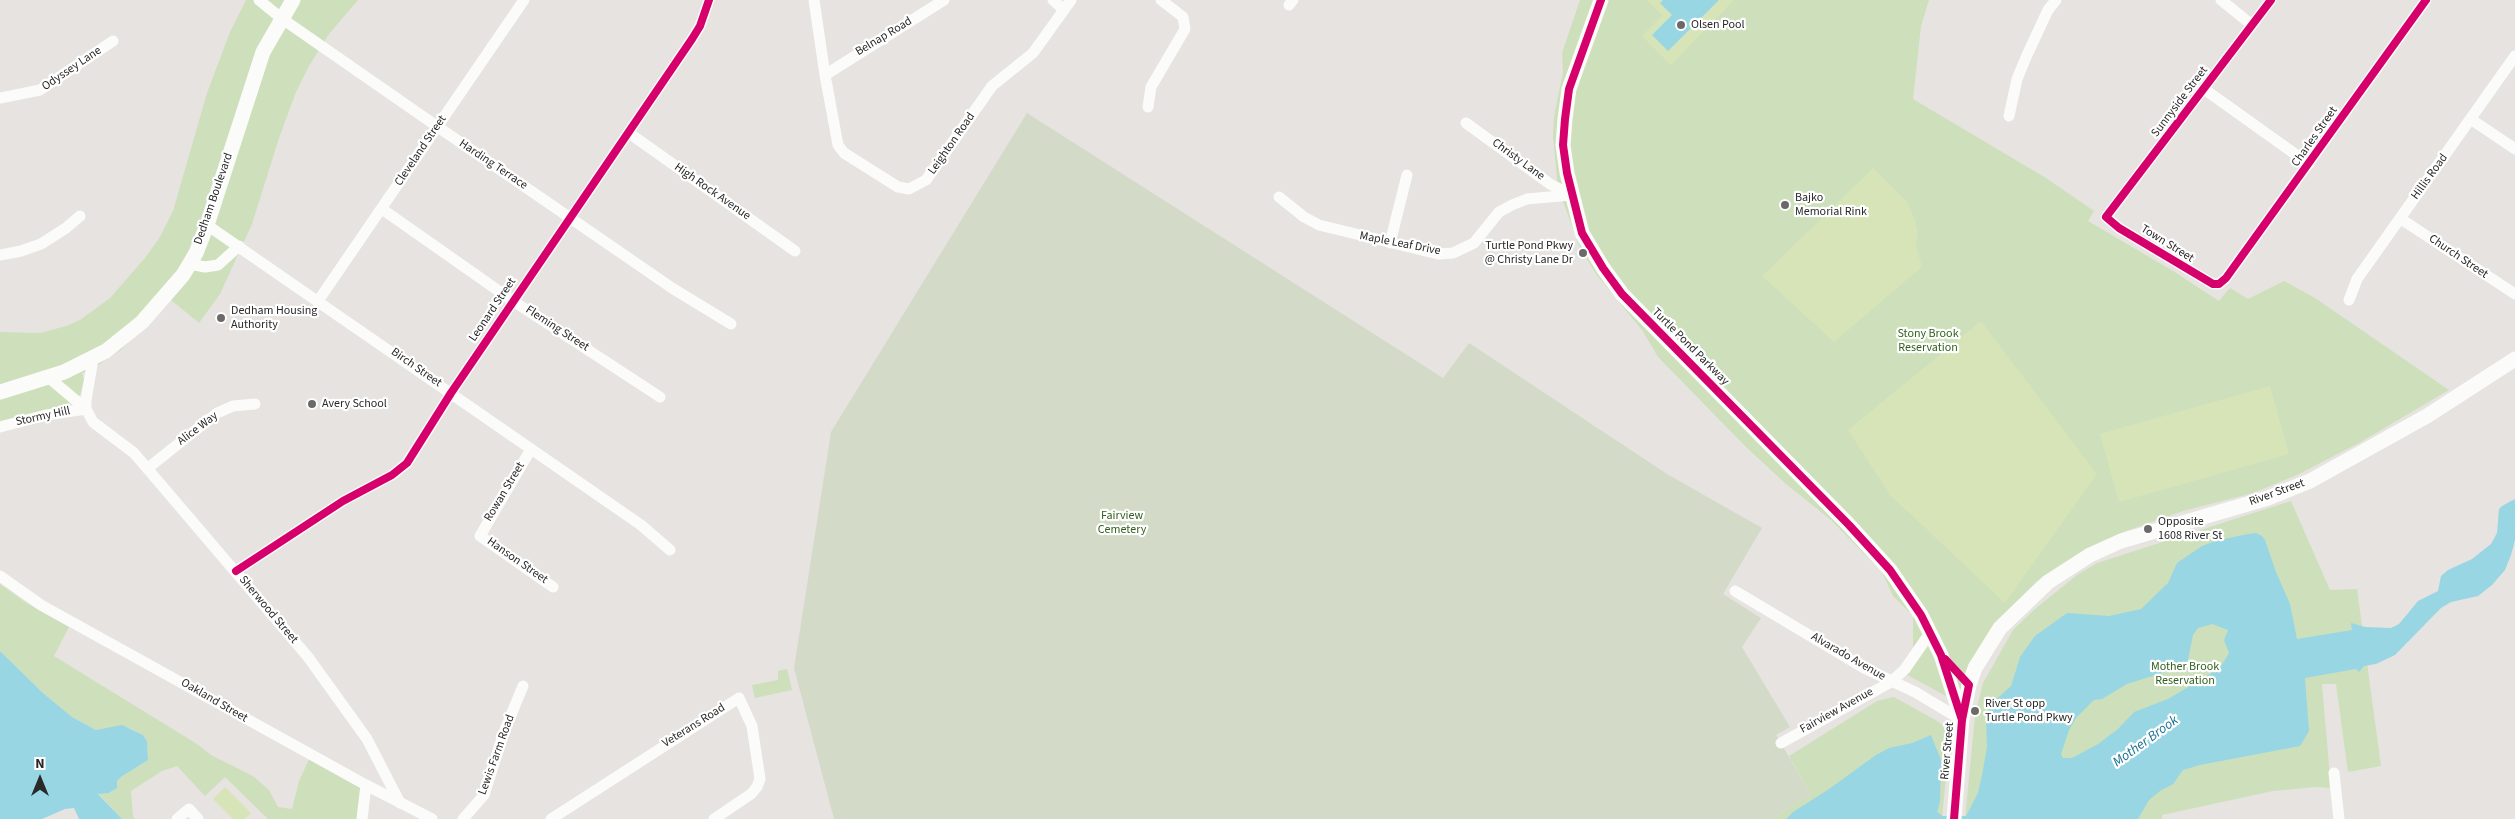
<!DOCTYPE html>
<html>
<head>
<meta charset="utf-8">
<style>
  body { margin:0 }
  #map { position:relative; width:2515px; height:819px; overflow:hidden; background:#e6e3e0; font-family:"Source Sans 3",sans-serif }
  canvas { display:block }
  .north { position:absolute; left:15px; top:754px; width:50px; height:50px; -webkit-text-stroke:4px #fff; paint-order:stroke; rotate:0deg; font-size:14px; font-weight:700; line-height:20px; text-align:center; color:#292929 }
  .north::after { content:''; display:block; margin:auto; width:18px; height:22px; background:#292929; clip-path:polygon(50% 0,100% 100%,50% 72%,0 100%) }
</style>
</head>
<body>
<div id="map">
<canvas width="2515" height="819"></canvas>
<div class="north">N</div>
</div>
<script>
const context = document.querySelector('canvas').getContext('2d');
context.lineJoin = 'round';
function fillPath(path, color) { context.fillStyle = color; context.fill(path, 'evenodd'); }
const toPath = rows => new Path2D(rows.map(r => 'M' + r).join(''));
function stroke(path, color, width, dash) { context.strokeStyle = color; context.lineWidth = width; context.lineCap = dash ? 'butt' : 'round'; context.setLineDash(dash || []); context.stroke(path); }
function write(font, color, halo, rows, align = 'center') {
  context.font = font + ' "Source Sans 3",sans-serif'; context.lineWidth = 4.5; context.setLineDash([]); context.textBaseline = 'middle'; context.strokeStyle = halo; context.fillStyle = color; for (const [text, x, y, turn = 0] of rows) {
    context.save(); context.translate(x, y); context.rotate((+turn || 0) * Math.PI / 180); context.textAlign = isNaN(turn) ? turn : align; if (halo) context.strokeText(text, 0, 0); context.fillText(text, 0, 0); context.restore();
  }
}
fillPath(toPath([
  [246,0,358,0,329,34,309,66,296,92,279,138,252,224,220,294,199,323,171,300,121,350,92,369,82,373,84,380,80,395,63,407,0,422,0,332,40,333,66,326,80,320,110,298,145,258,160,237,173,211,207,93,230,32],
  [1580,0,1929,0,1921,26,1913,99,2046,178,2094,211,2088,221,2173,271,2219,301,2230,288,2248,299,2284,281,2315,298,2449,390,2359,443,2297,475,2253,493,2183,511,2123,532,2036,582,2005,613,1959,703,1898,670,1913,650,1913,616,1893,596,1882,572,1831,520,1786,484,1746,447,1658,357,1642,330,1596,274,1579,245,1558,188,1553,137,1554,117,1563,72,1562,53],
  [2291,501,2330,590,2357,589,2381,766,2348,772,2336,684,2322,684,2331,788,2316,787,2273,791,2162,815,2162,819,1965,819,1975,716,1983,683,2013,630,2035,609,2077,575,2097,563],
  [0,584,25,602,69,627,54,656,197,744,211,755,253,776,269,790,278,807,292,809,299,781,311,755,366,785,362,819,268,819,225,777,205,796,177,766,162,771,131,791,133,816,135,819,122,819,98,793,110,793,116,788,117,781,121,777,148,760,147,741,143,735,129,728,96,730,72,717,43,693,0,651],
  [787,669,792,690,755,698,752,685,778,680,778,671],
  [1894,697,1939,722,1950,735,1942,819,1772,819,1811,794,1789,756,1877,701]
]), '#cde0bb');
fillPath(toPath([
  [1027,113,1443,378,1469,343,1667,474,1762,528,1723,594,1761,618,1742,647,1790,727,1776,735,1811,794,1772,819,834,819,794,668,831,432]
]), '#d4dac8');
fillPath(toPath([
  [1647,0,1734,0,1671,65,1642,36,1662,15],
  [1873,168,1907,202,1915,220,1918,235,1916,245,1922,267,1834,342,1762,276],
  [1981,321,2097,474,2005,603,1890,495,1848,430],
  [2270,386,2289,454,2119,502,2100,434],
  [225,787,251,813,245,819,233,819,213,799]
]), '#d7e4b8');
fillPath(toPath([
  [1663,0,1719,0,1668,51,1652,35,1672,15,1660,3],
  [2515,499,2515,540,2511,555,2505,570,2492,585,2478,596,2451,602,2441,608,2395,655,2376,664,2364,666,2359,672,2356,669,2305,678,2309,731,2300,746,2200,765,2183,770,2173,784,2160,791,2149,800,2138,819,1786,819,1793,812,1829,789,1876,755,1889,748,1912,743,1931,735,1941,760,1940,802,1937,812,1943,816,1966,816,1978,793,1982,775,1987,747,1986,717,1990,705,2011,686,2020,657,2035,636,2067,613,2109,616,2141,609,2168,583,2177,563,2202,546,2215,541,2248,534,2256,533,2262,536,2265,540,2276,572,2290,604,2297,639,2352,630,2351,623,2365,627,2391,628,2399,624,2418,601,2438,591,2441,576,2448,570,2472,559,2491,544,2497,533,2499,509,2502,506],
  [2212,624,2228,630,2224,640,2229,653,2220,668,2168,699,2134,712,2118,729,2098,744,2072,758,2063,758,2061,754,2069,730,2076,718,2094,700,2102,699,2127,684,2187,665,2193,635,2198,628],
  [0,651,43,693,72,717,96,730,122,725,143,735,147,741,148,760,121,777,117,781,117,788,109,793,98,794,122,819,79,819,74,808,65,809,42,819,0,819]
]), '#98d6e4');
stroke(toPath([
  [259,0,281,18,438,127,672,288,731,324],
  [814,0,825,75,838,145,844,153,898,187,909,189,926,180,992,86,1033,53,1071,0],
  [1053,0,1064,10],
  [2221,0,2252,25],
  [2271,0,2106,217,2119,228,2213,284,2219,284,2226,278,2426,0],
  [1289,5,1293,0],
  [825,75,944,0],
  [2204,89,2309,164],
  [0,98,40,90,113,41],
  [1148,107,1151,87,1185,29,1183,17,1161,0],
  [2009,116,2017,79,2027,55,2048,10,2056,0],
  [2472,120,2515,149],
  [1466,123,1550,184,1571,195],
  [629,133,795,251],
  [1279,197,1304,217,1319,225,1438,254,1453,253,1474,243,1499,212,1512,205,1527,199,1571,195],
  [382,209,513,301,660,397],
  [2401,219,2515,294],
  [207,225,641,525,670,550],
  [1390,243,1407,175],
  [0,255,21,251,41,244,66,228,80,216],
  [190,264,205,267,218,265,239,246],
  [2349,300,2357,279,2515,56],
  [318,301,524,0],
  [93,359,86,400,86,409,93,422,134,453,308,657,367,739,400,803],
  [48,377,86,409],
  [0,427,46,415,86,409],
  [531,449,480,536,553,587],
  [148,468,217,413,233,406,255,404],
  [236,571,343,501,392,475,407,463,451,393,692,39,700,26,709,0],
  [0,576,41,605,366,785,432,819],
  [1735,591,1864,668,1915,692,1962,720],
  [1781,743,1891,682,1905,669,1930,633],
  [2334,773,2339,819],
  [177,819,189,809,198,819],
  [362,819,366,785],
  [463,819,484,795,504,732,523,686],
  [551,819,739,698,752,726,760,779,757,787,751,794,714,819]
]), '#fbfbfa', 11);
stroke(toPath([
  [1601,0,1569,89,1565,119,1563,145,1567,173,1582,233,1603,268,1622,294,1849,525,1890,570,1921,615,1941,655,1962,720],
  [0,392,64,372,106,351,142,322,183,275,196,253,207,225,263,52,293,0],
  [1954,819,1962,720,1969,685,1975,668,2000,628,2048,582,2090,555,2121,541,2268,498,2310,481,2427,416,2515,359]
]), '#fbfbfa', 15);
stroke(toPath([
  [1601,0,1569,89,1565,119,1563,145,1567,173,1582,233,1603,268,1622,294,1849,525,1890,570,1921,615,1941,655,1962,720],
  [2271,0,2106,217,2119,228,2213,284,2219,284,2226,278,2426,0],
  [236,571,343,501,392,475,407,463,451,393,692,39,700,26,709,0],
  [1945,659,1969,685,1962,720,1954,819]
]), '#d6006c', 8);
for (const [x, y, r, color] of [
  [1681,25,5,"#6b6a69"],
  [1785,205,5,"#6b6a69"],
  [1583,253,5,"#6b6a69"],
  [221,318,5,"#6b6a69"],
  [312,404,5,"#6b6a69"],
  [2148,529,5,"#6b6a69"],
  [1975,711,5,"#6b6a69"]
]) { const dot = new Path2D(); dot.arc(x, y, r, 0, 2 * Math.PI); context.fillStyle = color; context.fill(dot); stroke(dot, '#fff', 2); }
write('12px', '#292929', '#fff', [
  ["Olsen Pool",1691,25],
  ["Bajko",1795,198],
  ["Memorial Rink",1795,212],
  ["Turtle Pond Pkwy",1573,246,"right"],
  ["@ Christy Lane Dr",1573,260,"right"],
  ["Dedham Housing",231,311],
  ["Authority",231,325],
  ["Avery School",322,404],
  ["Opposite",2158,522],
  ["1608 River St",2158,536],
  ["River St opp",1985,704],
  ["Turtle Pond Pkwy",1985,718]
], 'left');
write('12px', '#292929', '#fff', [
  ["Belnap Road",884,37,-31],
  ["Odyssey Lane",72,69,-34],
  ["Sunnyside Street",2180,102,-53],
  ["Charles Street",2315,137,-55],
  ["Leighton Road",952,144,-55],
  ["Cleveland Street",421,151,-56],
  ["Christy Lane",1518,160,36],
  ["Harding Terrace",493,165,34],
  ["Hillis Road",2430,177,-54],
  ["High Rock Avenue",712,192,35],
  ["Dedham Boulevard",214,199,-71],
  ["Maple Leaf Drive",1400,244,11],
  ["Town Street",2167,244,32],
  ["Church Street",2458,257,34],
  ["Leonard Street",493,310,-56],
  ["Fleming Street",557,329,33],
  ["Turtle Pond Parkway",1690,347,45],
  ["Birch Street",416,368,35],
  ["Stormy Hill",43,417,-12],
  ["Alice Way",198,429,-37],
  ["Rowan Street",505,492,-59],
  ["River Street",2277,493,-20],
  ["Hanson Street",517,561,35],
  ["Sherwood Street",268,610,50],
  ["Alvarado Avenue",1848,657,30],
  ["Oakland Street",214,701,30],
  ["Fairview Avenue",1837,711,-29],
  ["Veterans Road",694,726,-32],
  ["River Street",1948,751,-85],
  ["Lewis Farm Road",497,755,-70]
]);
write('12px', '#32611f', '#fff', [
  ["Stony Brook",1928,334],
  ["Reservation",1928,348],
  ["Fairview",1122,516],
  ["Cemetery",1122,530],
  ["Mother Brook",2185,667],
  ["Reservation",2185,681]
]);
write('italic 14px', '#177090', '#fff', [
  ["Mother Brook",2146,742,-36]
]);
</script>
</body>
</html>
